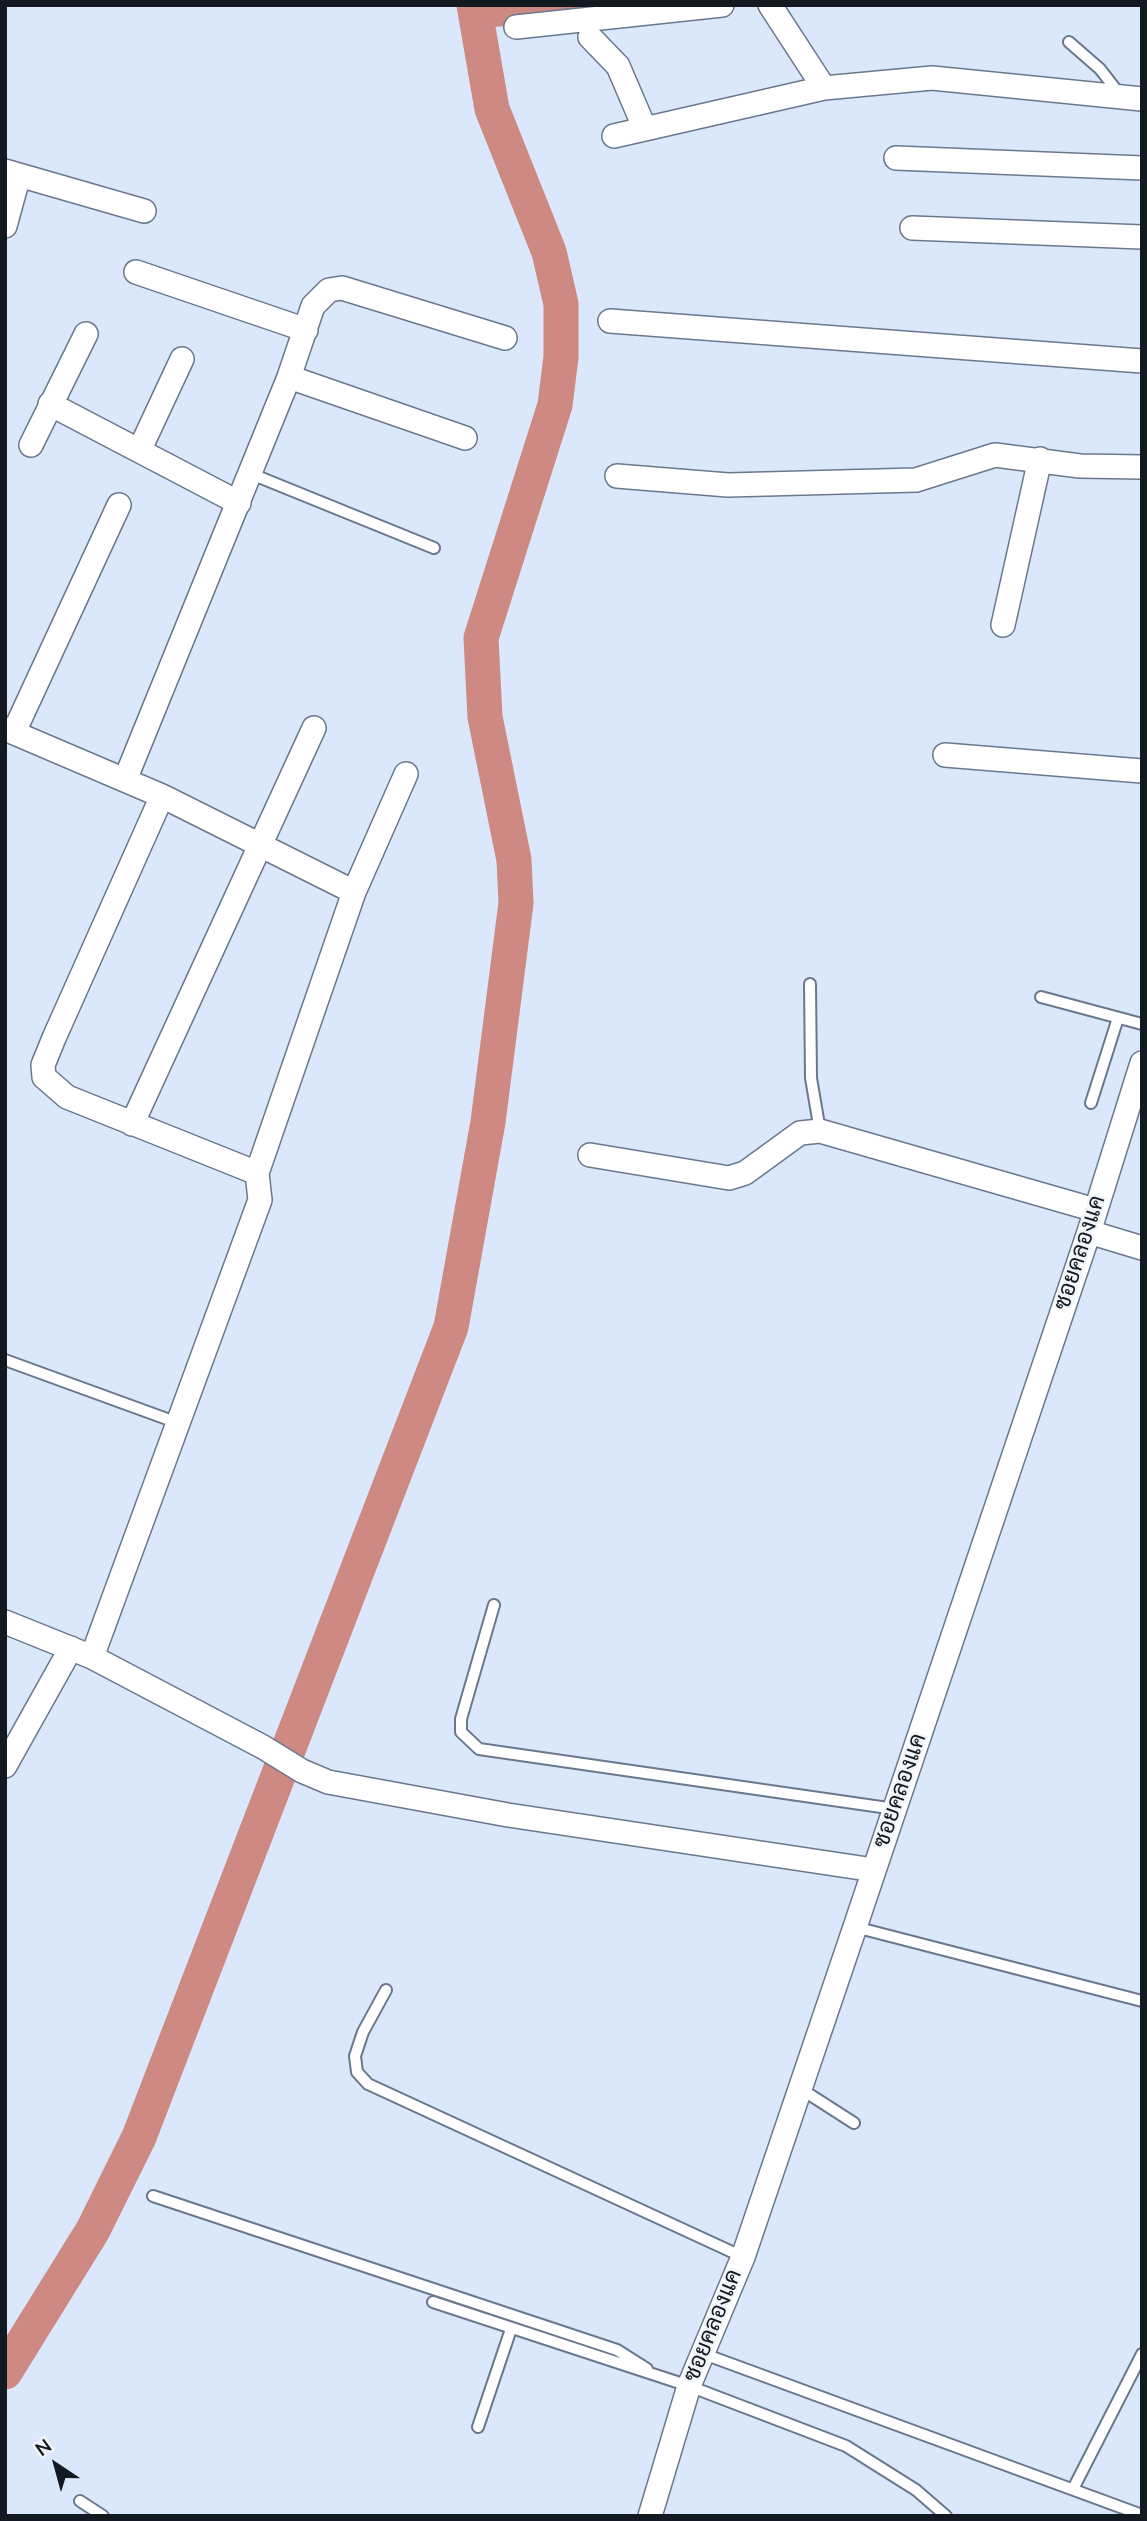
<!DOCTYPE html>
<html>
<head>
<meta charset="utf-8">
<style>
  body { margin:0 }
  #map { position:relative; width:1147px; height:2521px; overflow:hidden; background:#dbe8fc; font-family:"Nunito Sans",sans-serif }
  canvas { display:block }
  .frame { position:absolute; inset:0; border:7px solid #131921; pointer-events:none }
  .north { position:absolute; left:21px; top:2430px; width:70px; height:70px; -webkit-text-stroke:5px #f1f5fa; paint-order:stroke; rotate:324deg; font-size:19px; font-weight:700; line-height:28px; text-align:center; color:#131921 }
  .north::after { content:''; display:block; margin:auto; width:24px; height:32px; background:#131921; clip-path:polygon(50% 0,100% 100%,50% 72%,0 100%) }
</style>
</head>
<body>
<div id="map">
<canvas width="1147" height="2521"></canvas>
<div class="frame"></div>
<div class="north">N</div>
</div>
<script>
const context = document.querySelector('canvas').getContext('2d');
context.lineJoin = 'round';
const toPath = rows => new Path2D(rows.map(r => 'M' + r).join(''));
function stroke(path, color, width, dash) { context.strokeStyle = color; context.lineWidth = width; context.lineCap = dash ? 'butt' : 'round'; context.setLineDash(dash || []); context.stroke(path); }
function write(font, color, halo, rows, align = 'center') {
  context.font = font + ' "Nunito Sans",Sarabun,sans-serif'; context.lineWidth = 5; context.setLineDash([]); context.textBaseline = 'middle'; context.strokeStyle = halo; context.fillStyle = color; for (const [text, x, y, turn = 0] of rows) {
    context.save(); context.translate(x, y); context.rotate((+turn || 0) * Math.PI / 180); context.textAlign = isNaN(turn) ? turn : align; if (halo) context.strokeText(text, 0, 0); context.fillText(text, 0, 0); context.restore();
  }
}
stroke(toPath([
  [476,18,592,8]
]), '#cd8982', 21);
stroke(toPath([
  [5,2372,93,2230,139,2137,451,1327,488,1122,516,903,514,860,485,717,481,638,555,405,561,357,561,304,549,252,492,109,474,5]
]), '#cd8982', 35);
const service = toPath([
  [1069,42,1100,69,1121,96],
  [249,473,434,548],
  [810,984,811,1078,820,1131],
  [1041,997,1142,1024],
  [1091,1103,1118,1018],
  [5,1360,178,1423],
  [494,1605,461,1719,461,1732,479,1749,895,1809],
  [855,1927,1142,2001],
  [386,1990,363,2032,355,2056,357,2072,368,2084,743,2257],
  [801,2089,854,2123],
  [153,2196,617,2350,647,2369],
  [433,2302,689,2386,846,2446,916,2490,946,2516],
  [704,2354,1142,2515],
  [478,2427,511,2329],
  [1073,2489,1142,2354],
  [80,2501,103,2516]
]);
const minor = toPath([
  [770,5,824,88],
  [516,27,722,5],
  [590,37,618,66,645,129],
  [614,136,824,88,932,78,1142,99],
  [896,158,1142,168],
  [5,171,144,211],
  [5,226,19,175],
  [912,228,1142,237],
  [136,272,306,330],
  [610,321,1142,361],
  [289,377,465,438],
  [50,404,239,503],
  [31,445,86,334],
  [140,449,182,359],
  [617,476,728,485,916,480,995,455,1080,466,1142,467],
  [1003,625,1040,459],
  [5,729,162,796,354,892],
  [14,732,119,505],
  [945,755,1142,771],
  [125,780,289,377,313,306,329,290,342,288,505,338],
  [162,796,54,1038,43,1065,44,1077,67,1097,257,1173],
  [132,1124,314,728],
  [590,1155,729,1178,745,1173,800,1133,820,1131,1095,1210],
  [1089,1232,1142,1248],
  [5,1622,92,1657,263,1747,302,1771,328,1782,508,1815,874,1870],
  [92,1657,260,1200,257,1173,354,892,406,774],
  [5,1766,71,1648],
  [650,2516,689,2386,743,2257,855,1927,1089,1232,1142,1063]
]);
stroke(service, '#6a788e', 14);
stroke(minor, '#6a788e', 26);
stroke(service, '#fff', 10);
stroke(minor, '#fff', 23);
write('23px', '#131921', '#f1f5fa', [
  ["ซอยคลองแค",1081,1253,-72],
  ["ซอยคลองแค",901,1791,-71],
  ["ซอยคลองแค",714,2326,-68]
]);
</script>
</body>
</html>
